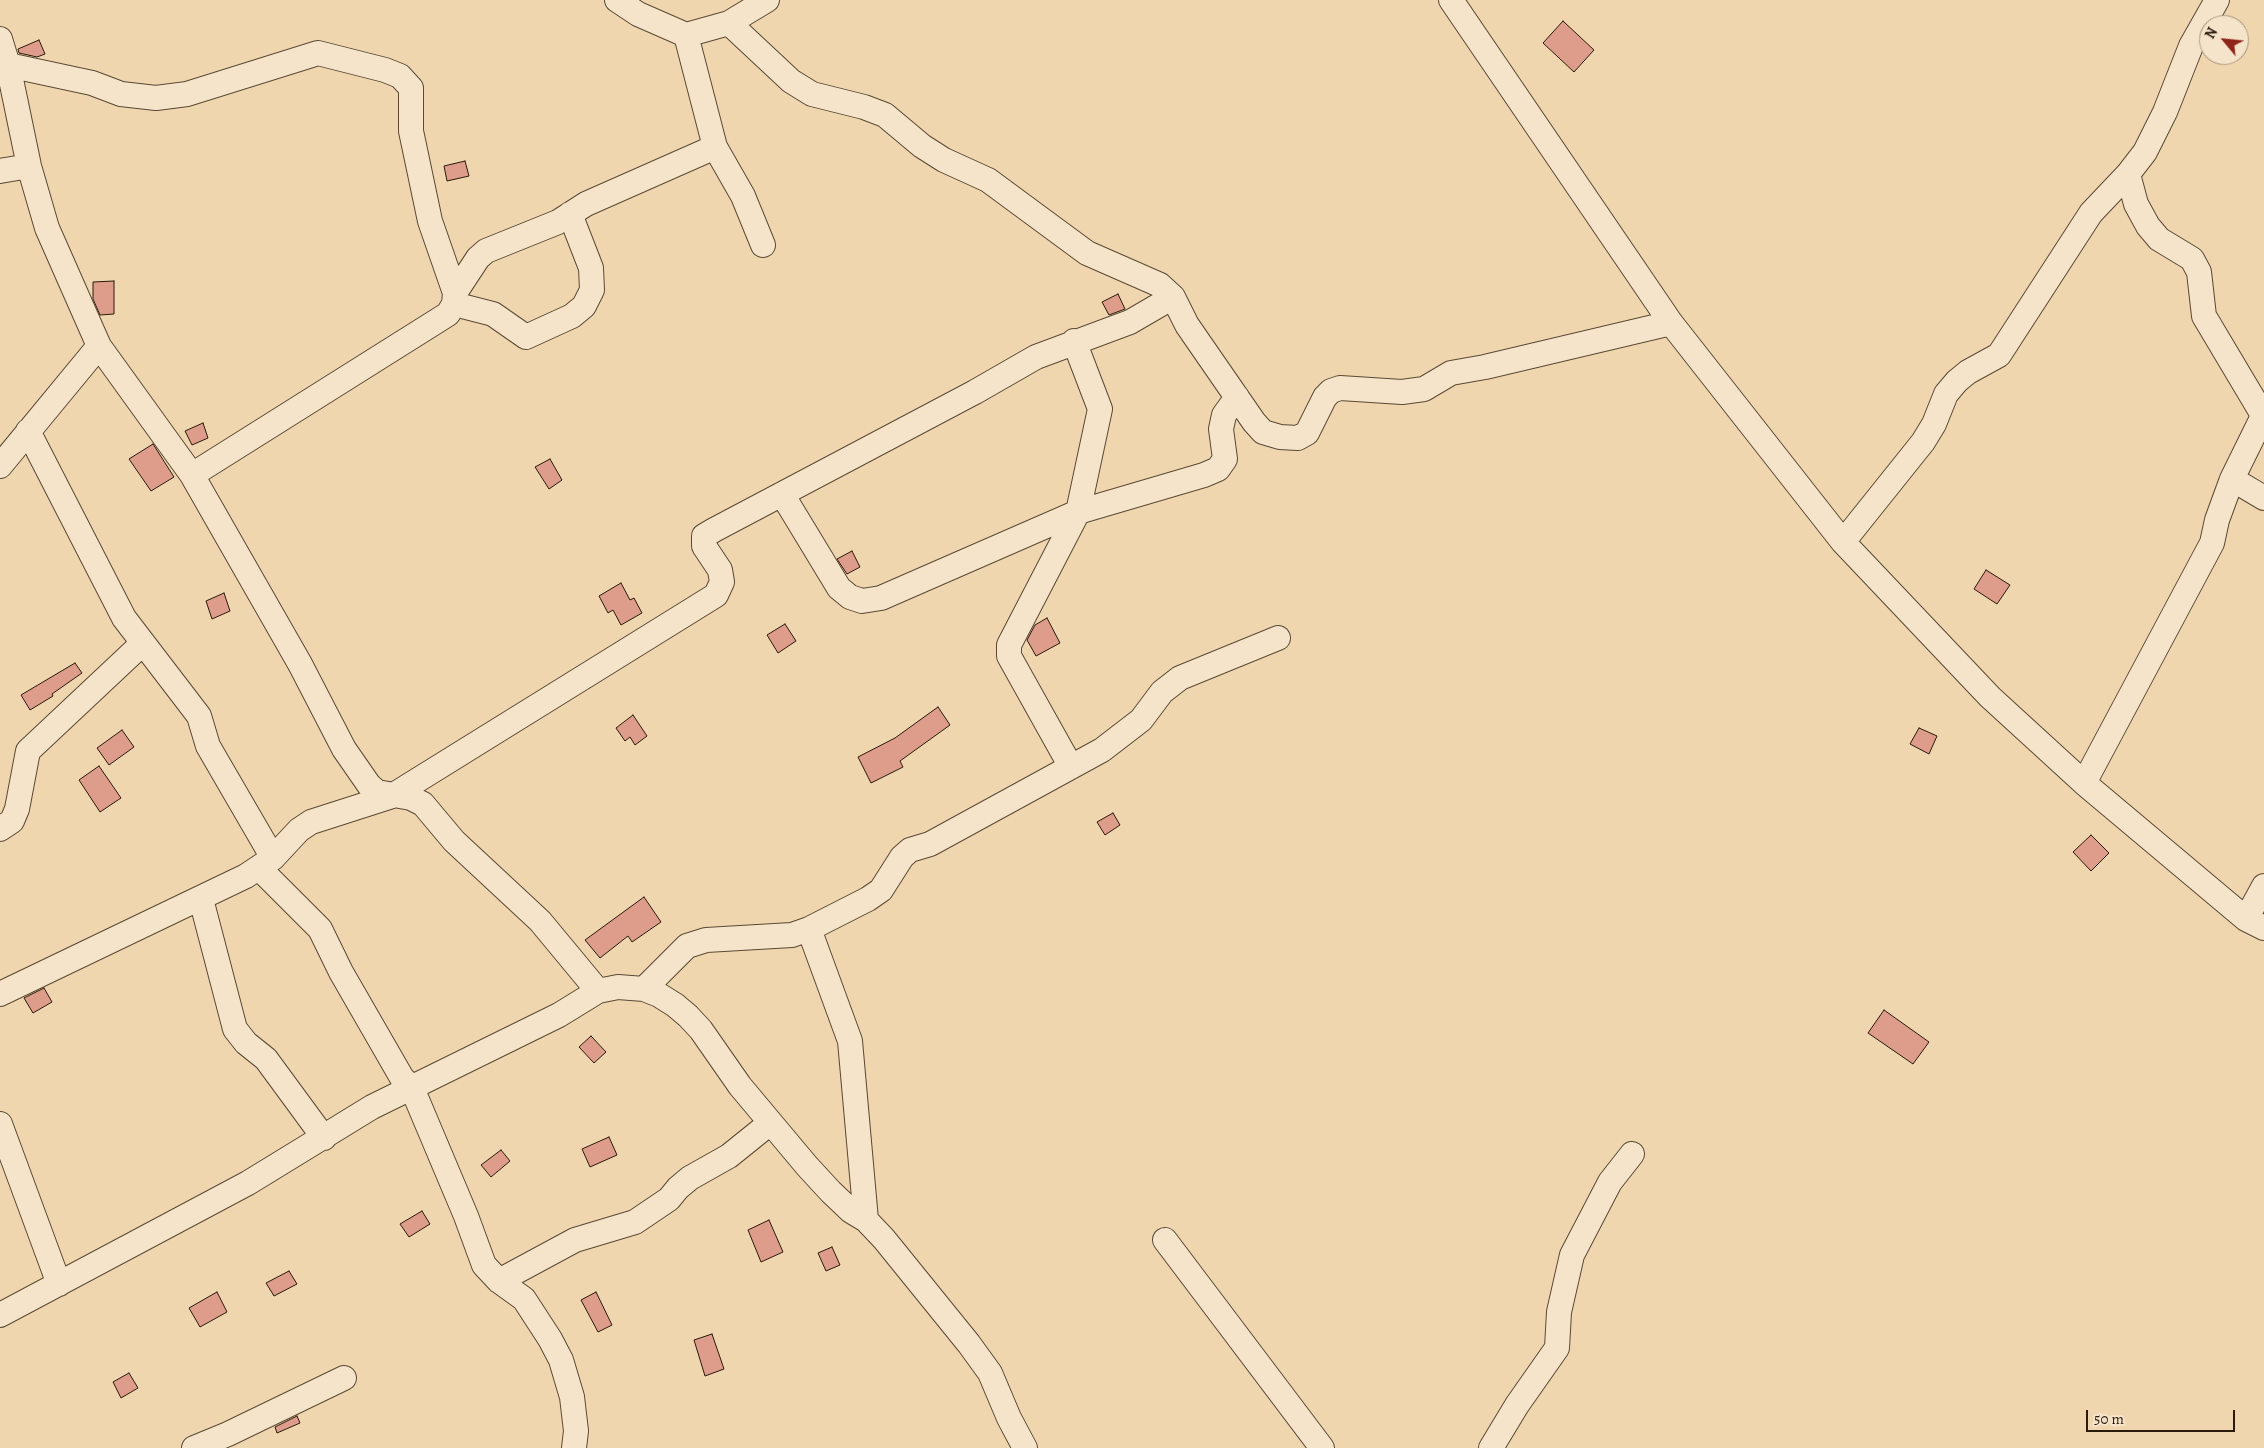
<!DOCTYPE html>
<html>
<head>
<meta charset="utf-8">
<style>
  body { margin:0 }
  #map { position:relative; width:2264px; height:1448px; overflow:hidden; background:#efd6ae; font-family:Alegreya,serif }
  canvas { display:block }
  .north { position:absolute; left:2199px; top:15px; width:50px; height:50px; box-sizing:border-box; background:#f5e4ca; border:1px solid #a3937e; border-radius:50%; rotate:298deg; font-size:14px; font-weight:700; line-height:20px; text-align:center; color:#291a0b }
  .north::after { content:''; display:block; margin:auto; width:18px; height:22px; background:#8f2418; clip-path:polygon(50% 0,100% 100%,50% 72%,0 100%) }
  .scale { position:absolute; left:2086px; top:1410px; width:149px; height:22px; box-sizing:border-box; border:2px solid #291a0b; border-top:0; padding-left:6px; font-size:15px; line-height:18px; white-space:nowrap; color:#291a0b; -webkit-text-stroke:4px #f5e4ca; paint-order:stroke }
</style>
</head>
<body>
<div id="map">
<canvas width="2264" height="1448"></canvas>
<div class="north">N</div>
<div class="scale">50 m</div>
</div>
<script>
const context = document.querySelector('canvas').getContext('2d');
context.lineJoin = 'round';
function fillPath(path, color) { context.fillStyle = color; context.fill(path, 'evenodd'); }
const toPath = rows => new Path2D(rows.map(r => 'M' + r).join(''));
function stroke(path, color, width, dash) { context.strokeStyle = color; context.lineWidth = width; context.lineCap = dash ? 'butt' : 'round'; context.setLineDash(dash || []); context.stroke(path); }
const building = toPath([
  [1563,21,1594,50,1574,72,1543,43,1563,21],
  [39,40,45,54,37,57,19,53,18,49,39,40],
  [465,161,469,176,447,181,444,166,465,161],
  [114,281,114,314,100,315,93,299,93,282,114,281],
  [1118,294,1125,309,1109,315,1102,302,1118,294],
  [203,423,208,438,192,445,185,431,203,423],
  [153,444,174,477,151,491,129,459,153,444],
  [550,459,562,480,549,489,535,467,550,459],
  [852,551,860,567,847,574,837,559,852,551],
  [1986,570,2010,585,1997,604,1974,589,1986,570],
  [621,583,630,600,634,598,642,613,621,625,613,610,608,613,599,596,621,583],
  [224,593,230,611,212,619,206,601,224,593],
  [1047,618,1060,643,1036,656,1027,640,1035,625,1047,618],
  [785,624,796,641,778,653,767,635,785,624],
  [75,663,82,673,52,694,53,696,30,710,21,695,75,663],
  [938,707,950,725,900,761,903,767,871,783,858,757,895,738,938,707],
  [633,715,647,736,635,745,630,737,625,741,616,728,633,715],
  [1919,728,1937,736,1929,754,1910,744,1919,728],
  [122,730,134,747,109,765,97,748,122,730],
  [99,766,121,798,100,812,79,780,99,766],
  [1113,813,1120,825,1105,835,1097,822,1113,813],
  [2091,835,2109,853,2091,871,2073,852,2091,835],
  [644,897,661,922,632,942,628,936,600,958,585,940,644,897],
  [44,988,52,1002,33,1013,24,998,44,988],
  [1884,1010,1929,1042,1913,1064,1868,1033,1884,1010],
  [591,1036,606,1052,594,1063,579,1047,591,1036],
  [609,1137,617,1155,590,1167,582,1149,609,1137],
  [501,1150,510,1161,491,1177,481,1165,501,1150],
  [422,1211,430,1224,409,1237,400,1224,422,1211],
  [769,1220,783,1252,761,1262,748,1230,769,1220],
  [832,1247,840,1265,826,1271,818,1253,832,1247],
  [289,1271,297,1284,274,1296,266,1283,289,1271],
  [217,1292,227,1312,200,1327,189,1308,217,1292],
  [596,1292,612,1325,598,1332,581,1300,596,1292],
  [712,1334,724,1369,705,1376,694,1340,712,1334],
  [129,1373,138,1388,121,1398,113,1382,129,1373],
  [297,1416,300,1423,277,1433,275,1427,297,1416]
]);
fillPath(building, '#de9c8a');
stroke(building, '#291a0b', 1);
const minor = toPath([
  [617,0,638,14,686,35,729,23,791,81,812,94,864,107,885,115,922,146,944,160,988,180,1087,253,1160,285,1173,297,1187,325,1254,422,1263,432,1280,437,1298,438,1307,433,1325,397,1331,391,1340,388,1402,392,1424,389,1451,373,1485,367,1671,323],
  [1451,0,1671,323,1843,542,1990,697,2084,783,2246,919,2264,928],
  [729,23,767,0],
  [686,35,715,147,743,196,763,245],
  [0,39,8,65,29,166,47,228,99,346,192,475,300,664,344,749,369,785,377,792,411,798,423,804,454,841,540,921,598,991,618,987,644,989,659,995,675,1005,688,1016,701,1030,740,1086,807,1166,831,1192,851,1211,866,1220,884,1239,969,1344,990,1373,1009,1418,1025,1448],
  [8,65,92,83,121,94,156,98,187,94,318,53,385,70,400,76,411,88,411,131,430,221,455,293,454,304,448,314,192,475],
  [0,171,29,166],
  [2128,174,2136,204,2148,226,2159,239,2192,259,2199,272,2204,316,2263,415],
  [455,293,478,258,486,251,558,222,586,204,715,147],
  [454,304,493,314,526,337,572,316,584,306,592,290,591,268,570,214],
  [28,431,124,618,199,716,208,746,273,858],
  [0,466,99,346],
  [2232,479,2264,498],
  [782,494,839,588,850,597,862,601,881,598,1078,512,1204,475,1218,469,1225,459,1221,429,1224,415,1237,397],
  [1843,542,1923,442,1934,424,1946,394,1957,381,1968,372,1999,355,2091,213,2128,174,2145,152,2165,112,2191,46,2217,0],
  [1071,767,1009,656,1009,645,1078,512,1100,409,1074,341],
  [2084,783,2212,543,2217,520,2232,479,2264,414],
  [0,829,12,821,17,809,28,751,143,643],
  [259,868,320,929,341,972,402,1078,412,1088,466,1216,484,1265,499,1281,524,1299,550,1339,561,1360,572,1397,576,1431,574,1448],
  [201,899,235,1029,246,1043,266,1059,324,1138],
  [2246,919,2264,886],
  [809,929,850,1041,866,1220],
  [644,989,687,946,706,940,792,935,809,929,868,899,881,890,902,857,910,850,930,844,1102,750,1141,720,1162,692,1180,678,1278,638],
  [0,994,246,876,273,858,299,830,311,822,392,796,716,595,722,582,720,570,704,546,704,536,714,530,975,392,1036,357,1130,322,1173,297],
  [0,1124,59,1284],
  [1165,1240,1322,1448],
  [499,1281,575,1240,635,1222,669,1199,678,1188,690,1178,729,1156,770,1123],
  [0,1315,248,1183,372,1107,559,1015,598,991],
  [194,1448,228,1434,344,1378],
  [1491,1448,1517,1405,1557,1348,1559,1312,1572,1255,1610,1182,1632,1154]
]);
stroke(minor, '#5a4934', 26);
stroke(minor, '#f5e4ca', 24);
</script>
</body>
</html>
